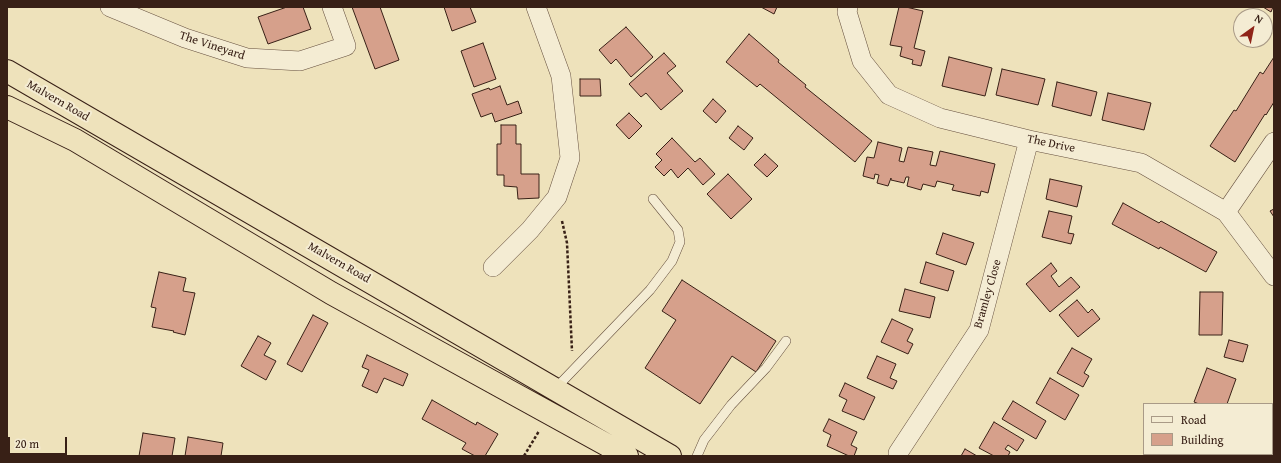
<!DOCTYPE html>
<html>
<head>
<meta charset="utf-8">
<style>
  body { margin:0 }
  #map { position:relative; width:1281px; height:463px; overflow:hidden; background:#eee2bb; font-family:"Gentium Book Plus",serif }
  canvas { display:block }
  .frame { position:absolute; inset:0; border:8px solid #382016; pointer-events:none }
  .legend { position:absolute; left:1143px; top:403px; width:130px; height:52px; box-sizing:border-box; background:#f4ecd3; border:1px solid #a99a87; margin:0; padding:5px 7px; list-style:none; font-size:12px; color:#382016 }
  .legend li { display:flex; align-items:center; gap:8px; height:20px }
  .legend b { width:20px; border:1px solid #a99a87 }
  .north { position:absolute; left:1233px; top:8px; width:40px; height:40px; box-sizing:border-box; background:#f4ecd3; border:1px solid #a99a87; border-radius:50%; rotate:33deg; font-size:11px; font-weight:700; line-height:16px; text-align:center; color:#382016 }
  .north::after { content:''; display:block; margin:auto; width:14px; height:18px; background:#8f2418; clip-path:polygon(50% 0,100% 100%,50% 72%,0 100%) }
  .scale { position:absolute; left:8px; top:437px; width:59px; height:18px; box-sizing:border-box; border:2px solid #382016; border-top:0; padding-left:5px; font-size:12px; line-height:14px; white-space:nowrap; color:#382016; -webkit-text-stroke:3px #f4ecd3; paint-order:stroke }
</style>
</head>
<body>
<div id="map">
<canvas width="1281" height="463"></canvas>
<div class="frame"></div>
<ul class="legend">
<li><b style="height:5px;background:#f4ecd3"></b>Road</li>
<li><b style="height:11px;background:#d6a08b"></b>Building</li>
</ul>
<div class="north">N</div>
<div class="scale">20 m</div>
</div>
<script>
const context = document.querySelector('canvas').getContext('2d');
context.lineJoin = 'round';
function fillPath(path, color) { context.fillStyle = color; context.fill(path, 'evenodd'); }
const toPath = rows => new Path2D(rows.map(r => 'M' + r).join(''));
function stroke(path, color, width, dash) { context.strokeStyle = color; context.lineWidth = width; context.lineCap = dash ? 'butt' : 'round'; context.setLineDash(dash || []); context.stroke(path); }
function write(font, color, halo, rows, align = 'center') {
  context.font = font + ' "Gentium Book Plus",serif'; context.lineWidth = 4; context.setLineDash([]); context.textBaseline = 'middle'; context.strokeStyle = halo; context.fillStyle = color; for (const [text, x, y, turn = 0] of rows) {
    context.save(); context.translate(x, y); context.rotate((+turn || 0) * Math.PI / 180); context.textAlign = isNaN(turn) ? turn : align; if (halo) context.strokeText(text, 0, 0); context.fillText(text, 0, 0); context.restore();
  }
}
const building = toPath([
  [287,7,303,7,311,29,268,44,258,17,287,7],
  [352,7,380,7,399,60,375,69,352,7],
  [444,7,470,7,476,22,452,31,444,7],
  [761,7,777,7,774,14,761,7],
  [899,7,906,7,923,11,914,48,925,51,921,66,912,64,913,60,900,56,902,47,890,45,899,7],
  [1263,7,1273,7,1271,12,1263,7],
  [626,27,653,57,631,77,616,59,611,64,599,50,626,27],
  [749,34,779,60,778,62,806,85,805,87,872,141,855,162,760,84,757,87,726,62,749,34],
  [483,43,496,79,474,87,461,51,483,43],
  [664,53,676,66,667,73,683,91,661,110,646,93,641,97,629,84,664,53],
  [949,57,992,68,985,96,942,86,949,57],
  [1274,57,1274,102,1266,115,1265,114,1235,162,1210,146,1234,110,1236,111,1260,72,1263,74,1274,57],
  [1002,69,1045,79,1038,105,996,95,1002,69],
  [580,79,600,79,601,96,580,96,580,79],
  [1057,82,1097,92,1091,116,1052,106,1057,82],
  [500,86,507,105,518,101,522,113,495,122,492,113,481,117,472,94,489,88,490,90,500,86],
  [1108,93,1151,103,1144,130,1102,120,1108,93],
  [713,99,726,111,716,123,703,111,713,99],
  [629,113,642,126,629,139,616,125,629,113],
  [501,125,516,125,516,144,521,144,521,174,539,174,539,198,518,199,517,187,504,186,504,175,497,175,497,144,501,144,501,125],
  [738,126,753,138,744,150,729,138,738,126],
  [672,138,695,162,700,158,715,174,703,185,688,168,678,178,671,169,664,176,655,167,662,160,656,154,672,138],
  [878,142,902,148,899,161,904,162,908,147,933,152,930,165,936,166,940,151,995,164,988,193,981,191,980,196,952,190,954,185,937,181,935,187,923,184,921,190,907,186,909,177,906,177,904,183,891,180,891,178,888,186,877,183,879,175,875,174,874,179,863,176,867,157,874,158,878,142],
  [765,154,778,166,767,177,754,165,765,154],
  [728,174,752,199,731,219,707,194,728,174],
  [1050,179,1082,186,1077,207,1046,199,1050,179],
  [1123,203,1159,223,1161,221,1217,252,1206,272,1160,247,1159,249,1112,224,1123,203],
  [1274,209,1274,217,1270,211,1274,209],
  [1049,211,1072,216,1068,233,1074,234,1071,244,1042,237,1049,211],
  [943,233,974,243,966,265,936,254,943,233],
  [926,262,954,271,948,291,920,283,926,262],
  [1051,263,1057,271,1051,276,1059,287,1071,277,1080,287,1050,312,1026,284,1051,263],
  [159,272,186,278,183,291,195,293,185,335,173,332,174,331,152,327,156,308,151,307,159,272],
  [682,280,776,341,756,372,732,356,700,404,645,368,676,320,662,311,682,280],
  [905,289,935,297,930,318,899,311,905,289],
  [1200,292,1223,292,1222,335,1199,335,1200,292],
  [1077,300,1088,313,1092,309,1100,319,1078,337,1059,315,1077,300],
  [313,315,328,323,302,372,287,364,313,315],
  [892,319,913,329,907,341,913,344,908,354,881,342,892,319],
  [258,336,271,343,264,355,276,361,266,380,241,366,258,336],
  [1229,340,1248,345,1243,362,1224,357,1229,340],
  [1072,348,1092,359,1084,373,1089,376,1083,387,1057,373,1072,348],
  [367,355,408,374,403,386,384,378,377,393,362,386,369,370,362,367,367,355],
  [877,356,896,364,890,378,897,381,893,389,867,378,877,356],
  [1207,368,1236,379,1227,404,1199,404,1194,402,1207,368],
  [1050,378,1079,395,1065,420,1036,403,1050,378],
  [845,383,875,397,864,420,842,411,847,400,839,396,845,383],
  [432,400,476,425,477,422,498,434,485,456,475,456,462,449,466,443,422,419,432,400],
  [1013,401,1046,421,1036,439,1002,419,1013,401],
  [829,419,857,432,851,445,857,448,854,456,849,456,827,446,831,435,823,431,829,419],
  [994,422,1024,440,1017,451,1008,445,1005,449,1010,452,1008,456,994,456,979,448,994,422],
  [143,433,175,438,172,456,139,456,143,433],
  [188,437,223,443,221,456,185,456,188,437],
  [965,449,977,456,961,456,965,449],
  [1162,454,1198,454,1200,456,1160,456,1162,454]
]);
fillPath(building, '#d6a08b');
stroke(building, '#382016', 1);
const service = toPath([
  [555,389,650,290,672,261,680,242,678,230,653,199],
  [697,456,704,440,731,405,766,368,786,341]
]);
const minor = toPath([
  [110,7,185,38,247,58,300,61,346,46,332,7],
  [848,7,847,12,862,61,889,95,940,118,1029,140,1141,163,1226,212,1274,276],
  [1226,212,1274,142],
  [493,267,530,230,557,197,570,158,561,76,536,7],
  [1272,439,1274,437],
  [898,453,979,330,1029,140],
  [1255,456,1257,454]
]);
const trunk = toPath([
  [7,71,670,456],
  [7,107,75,140,331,293,627,456]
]);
stroke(service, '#66503f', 10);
stroke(minor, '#66503f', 20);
stroke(trunk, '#382016', 24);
stroke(toPath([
  [562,221,567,243,572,351],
  [524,456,539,431]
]), '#382016', 2.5, [3, 2]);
stroke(service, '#f4ecd3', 9);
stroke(minor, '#f4ecd3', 19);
stroke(trunk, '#eee2bb', 22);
write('12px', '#382016', '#f4ecd3', [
  ["The Vineyard",212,46,18],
  ["Malvern Road",58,101,30],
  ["The Drive",1051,144,12],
  ["Malvern Road",339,263,30],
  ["Bramley Close",988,294,-74]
]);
</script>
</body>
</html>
